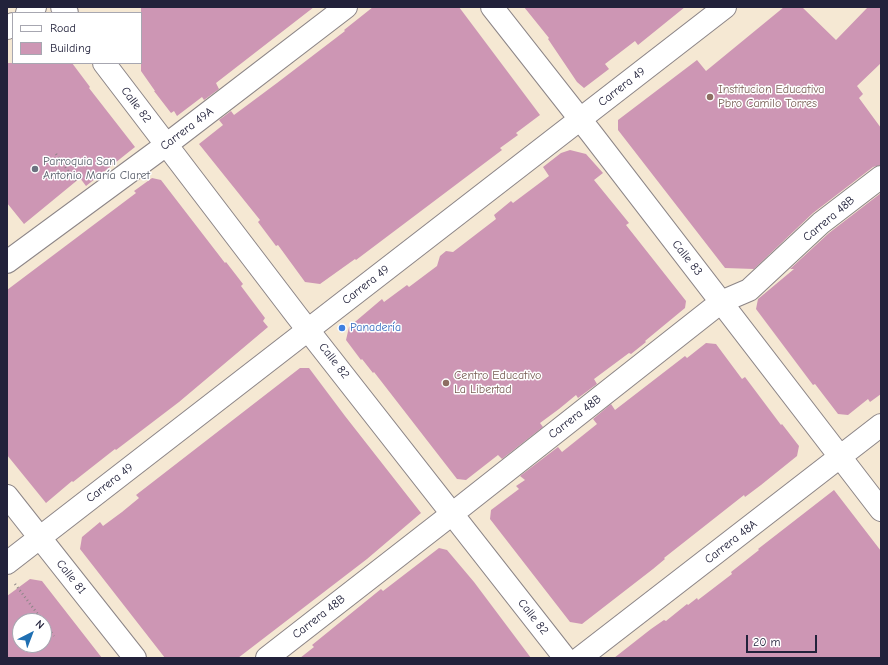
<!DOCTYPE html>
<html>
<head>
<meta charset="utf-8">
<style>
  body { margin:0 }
  #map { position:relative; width:888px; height:665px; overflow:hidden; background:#f5e8d3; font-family:"Comic Neue",sans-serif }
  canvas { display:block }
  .frame { position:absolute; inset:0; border:8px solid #22223b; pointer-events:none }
  .legend { position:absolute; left:12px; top:12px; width:130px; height:52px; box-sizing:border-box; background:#fff; border:1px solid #a7a7b1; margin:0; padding:5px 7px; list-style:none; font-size:12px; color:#22223b }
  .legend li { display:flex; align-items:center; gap:8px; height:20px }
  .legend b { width:20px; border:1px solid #a7a7b1 }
  .north { position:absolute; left:12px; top:613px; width:40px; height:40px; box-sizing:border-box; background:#fff; border:1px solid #a7a7b1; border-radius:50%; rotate:42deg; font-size:11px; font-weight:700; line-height:16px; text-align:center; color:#22223b }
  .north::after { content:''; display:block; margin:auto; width:14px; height:18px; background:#1f6fb2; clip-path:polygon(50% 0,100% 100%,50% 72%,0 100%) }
  .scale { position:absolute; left:746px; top:635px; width:71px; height:18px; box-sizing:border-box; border:2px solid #22223b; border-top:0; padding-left:5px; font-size:12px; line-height:14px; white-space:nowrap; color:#22223b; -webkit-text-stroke:3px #fff; paint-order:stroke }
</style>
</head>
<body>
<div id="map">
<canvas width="888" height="665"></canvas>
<div class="frame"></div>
<ul class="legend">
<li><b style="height:5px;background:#fff"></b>Road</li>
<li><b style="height:11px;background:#cd96b4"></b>Building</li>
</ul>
<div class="north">N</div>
<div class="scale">20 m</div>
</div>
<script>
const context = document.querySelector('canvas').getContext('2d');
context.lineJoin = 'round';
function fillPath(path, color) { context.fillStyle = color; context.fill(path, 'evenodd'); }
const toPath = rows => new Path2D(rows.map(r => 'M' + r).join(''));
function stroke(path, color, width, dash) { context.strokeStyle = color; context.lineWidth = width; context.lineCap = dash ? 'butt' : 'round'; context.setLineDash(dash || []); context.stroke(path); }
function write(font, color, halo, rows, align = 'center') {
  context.font = font + ' "Comic Neue",sans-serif'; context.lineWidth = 3; context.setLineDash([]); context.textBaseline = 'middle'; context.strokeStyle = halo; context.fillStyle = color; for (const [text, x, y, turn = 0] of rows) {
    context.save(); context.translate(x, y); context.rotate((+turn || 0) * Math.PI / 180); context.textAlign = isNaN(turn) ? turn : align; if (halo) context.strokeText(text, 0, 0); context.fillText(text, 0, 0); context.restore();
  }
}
fillPath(toPath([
  [141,7,314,7,216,83,219,89,204,100,202,97,177,116,174,111,171,113,154,91,155,91,141,71],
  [373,7,459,7,540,115,516,133,518,135,500,148,502,150,356,260,355,259,320,284,305,282,278,245,276,246,258,222,260,220,199,144,223,125,219,120,231,111,234,115,277,83,345,31,344,30],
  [524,7,685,7,638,45,635,41,605,64,609,69,584,88,577,82,548,39,549,38],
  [784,7,802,7,836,40,868,7,881,7,881,63,857,86,863,94,859,98,881,128,881,165,873,167,813,213,754,269,725,268,618,130,618,120,697,60,706,71],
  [7,63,72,63,90,87,89,88,135,147,86,186,80,178,24,224,7,203],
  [570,150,586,154,603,173,594,180,629,223,626,225,686,301,685,308,645,341,646,342,631,354,629,353,594,379,597,384,578,398,576,395,559,409,540,423,543,427,502,459,498,455,466,480,457,479,374,372,373,373,362,359,361,360,346,340,349,327,382,299,384,302,407,285,409,287,437,266,440,256,446,251,453,252,496,219,494,215,511,201,513,203,549,176,543,167,561,153],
  [152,178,161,180,225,263,226,262,243,284,241,286,265,318,263,321,268,327,179,402,116,450,115,449,73,482,72,481,46,503,7,455,7,290,136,193,134,191],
  [881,193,881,394,870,402,868,399,848,415,838,414,815,384,813,385,756,309,758,299,794,269,790,269,829,233],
  [706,343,716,344,742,379,745,377,781,425,782,424,799,446,797,456,761,485,745,497,744,495,664,558,665,559,653,569,582,624,570,622,490,519,491,510,519,489,516,486,525,480,520,476,558,447,562,452,597,424,593,419,611,404,615,410,685,356,687,358],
  [300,368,309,368,345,416,421,513,367,559,238,658,165,658,80,549,82,537,100,522,103,526,122,512,139,498,136,495],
  [834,490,881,551,881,658,614,658,651,629,664,620,666,621,687,604,688,605,697,598,698,600,732,574,731,572,759,550,758,549],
  [439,548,447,550,474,582,531,658,300,658,314,647,312,645,381,589,383,591],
  [30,579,42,581,102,658,7,658,7,596],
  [20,621,44,621,44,645,20,645]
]), '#cd96b4');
const street = toPath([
  [62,7,67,13],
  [492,7,591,133,881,510],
  [27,13,35,7],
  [7,28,13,24],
  [104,63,297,316,565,658],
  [7,262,166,145,346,7],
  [7,496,135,658],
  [267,658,452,514,721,302,749,290,821,223,881,177],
  [580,658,881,425]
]);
const secondary = toPath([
  [7,563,725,7]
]);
stroke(street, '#8c8587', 24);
stroke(secondary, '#8c8587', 24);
stroke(toPath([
  [56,154,77,183],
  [15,584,43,621],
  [44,623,54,636]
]), '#8c8587', 2.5, [1, 3]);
stroke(street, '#fff', 22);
stroke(secondary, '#fff', 22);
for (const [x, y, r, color] of [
  [710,97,4,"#8d6e63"],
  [35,169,4,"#6b7280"],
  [342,328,4,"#3f7fe0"],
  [446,383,4,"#8d6e63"]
]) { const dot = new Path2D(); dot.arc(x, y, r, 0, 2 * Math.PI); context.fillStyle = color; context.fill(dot); stroke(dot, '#fff', 1.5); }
write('12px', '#22223b', '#fff', [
  ["Carrera 49",622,87,-38],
  ["Calle 82",136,105,53],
  ["Carrera 49A",187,129,-37],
  ["Carrera 48B",829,219,-40],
  ["Calle 83",687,258,52],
  ["Carrera 49",366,285,-38],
  ["Calle 82",334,361,52],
  ["Carrera 48B",575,417,-38],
  ["Carrera 49",110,483,-38],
  ["Carrera 48A",731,542,-38],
  ["Calle 81",71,577,52],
  ["Carrera 48B",319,617,-38],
  ["Calle 82",533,617,52]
]);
write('12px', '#785e54', '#fff', [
  ["Institucion Educativa",718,90],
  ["Pbro Camilo Torres",718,104],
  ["Centro Educativo",454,376],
  ["La Libertad",454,390]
], 'left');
write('12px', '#5b616d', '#fff', [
  ["Parroquia San",43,162],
  ["Antonio María Claret",43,176]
], 'left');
write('12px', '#366cbe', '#fff', [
  ["Panadería",350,328]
], 'left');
</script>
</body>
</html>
